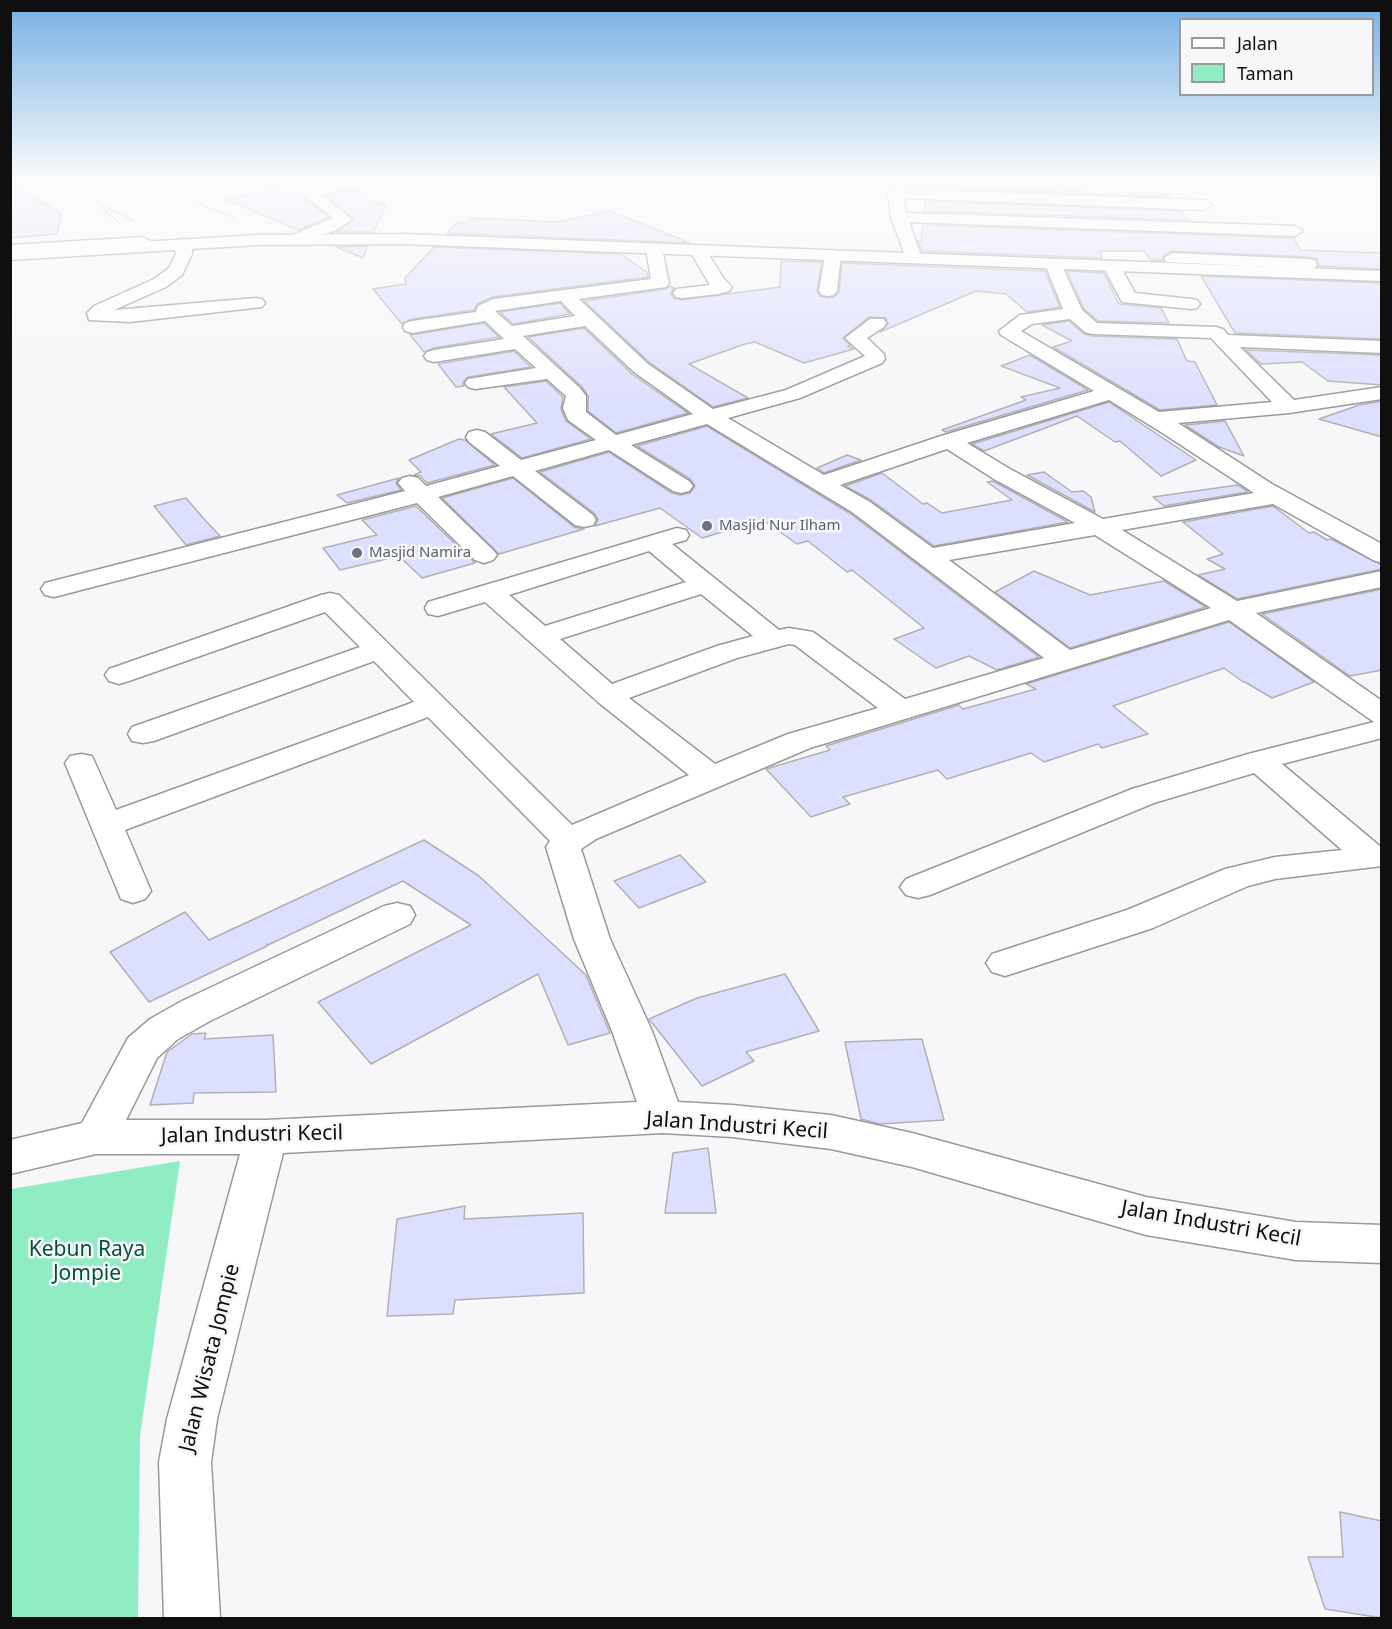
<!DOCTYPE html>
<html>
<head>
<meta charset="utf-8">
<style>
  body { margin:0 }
  #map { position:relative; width:1392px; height:1629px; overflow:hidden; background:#f7f7f9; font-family:"Noto Sans",sans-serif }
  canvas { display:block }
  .frame { position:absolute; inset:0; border:12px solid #0f0f0f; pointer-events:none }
  .legend { position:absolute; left:1179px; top:18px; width:195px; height:78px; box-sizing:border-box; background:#f7f7f9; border:2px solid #9a9a9b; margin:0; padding:8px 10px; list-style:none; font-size:18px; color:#0f0f0f }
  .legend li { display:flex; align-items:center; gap:12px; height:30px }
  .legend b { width:30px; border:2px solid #9a9a9b }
</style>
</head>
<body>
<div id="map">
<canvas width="1392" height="1629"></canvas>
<div class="frame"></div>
<ul class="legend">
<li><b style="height:8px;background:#fff"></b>Jalan</li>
<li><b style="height:16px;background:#90ecc3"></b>Taman</li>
</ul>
</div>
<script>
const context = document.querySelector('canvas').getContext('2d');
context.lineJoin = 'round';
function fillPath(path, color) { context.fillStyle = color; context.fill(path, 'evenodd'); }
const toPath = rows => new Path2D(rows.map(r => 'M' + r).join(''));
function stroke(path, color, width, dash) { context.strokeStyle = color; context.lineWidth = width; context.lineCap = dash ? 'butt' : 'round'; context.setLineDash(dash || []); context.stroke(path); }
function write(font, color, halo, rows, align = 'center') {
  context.font = font + ' "Noto Sans",sans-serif'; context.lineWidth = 5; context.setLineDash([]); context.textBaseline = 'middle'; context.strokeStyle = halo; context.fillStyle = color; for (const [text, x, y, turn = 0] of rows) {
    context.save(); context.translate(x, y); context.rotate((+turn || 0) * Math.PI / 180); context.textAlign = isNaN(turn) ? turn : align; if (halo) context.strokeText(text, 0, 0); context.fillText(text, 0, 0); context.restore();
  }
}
fillPath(toPath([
  [180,1161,140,1436,138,1618,11,1618,11,1189]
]), '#90ecc3');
const building = toPath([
  [10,182,61,214,57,234,10,238,10,182],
  [927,185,1171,194,1172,197,927,188,927,185],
  [277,189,297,197,301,196,329,217,298,230,225,199,277,189],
  [357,190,371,200,386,205,374,232,337,232,354,219,325,195,357,190],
  [925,201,1182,211,1184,218,1191,220,924,211,925,201],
  [610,211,690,243,447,233,457,222,465,224,471,218,558,222,610,211],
  [923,225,1294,238,1300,250,1382,253,1382,269,1318,266,1317,259,1309,257,1172,251,1163,256,1163,260,1151,260,1144,251,1100,251,1102,258,922,251,918,241,921,240,923,225],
  [368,246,363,258,336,247,368,246],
  [434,247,620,254,647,272,648,277,493,297,477,304,474,310,412,319,402,324,373,289,406,284,405,278,434,247],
  [781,261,822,262,817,291,820,296,828,298,834,297,839,292,842,263,1045,271,1060,307,1027,312,1006,294,976,291,880,332,888,324,886,318,869,317,843,338,850,345,848,346,854,349,804,363,755,342,745,344,689,364,748,398,713,407,649,362,584,301,666,289,670,286,674,288,671,293,674,298,682,300,780,287,781,261],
  [1067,271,1104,273,1119,304,1161,308,1169,323,1098,321,1084,309,1067,271],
  [1201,276,1382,283,1382,339,1235,333,1201,276],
  [560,303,570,314,513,324,500,312,560,303],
  [1069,321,1084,334,1092,336,1177,339,1187,361,1195,362,1217,405,1160,410,1053,347,1072,341,1042,325,1069,321],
  [484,323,499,337,434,348,424,352,410,335,484,323],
  [584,328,632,374,688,413,616,433,588,411,588,396,582,387,528,337,584,328],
  [1246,350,1382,355,1382,385,1328,381,1302,362,1261,364,1246,350],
  [514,351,531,367,468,377,463,382,464,386,456,387,438,364,514,351],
  [1030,355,1088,390,946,432,942,430,1026,400,1021,397,1060,388,1001,366,1030,355],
  [546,381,563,397,561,409,566,421,591,439,522,458,491,434,537,423,504,387,546,381],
  [1382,401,1382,437,1319,419,1359,405,1382,401],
  [1109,402,1196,460,1161,476,1120,441,1115,442,1077,416,984,451,972,444,1109,402],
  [1225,421,1244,456,1219,447,1185,425,1225,421],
  [707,426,851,514,1039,657,997,670,969,656,936,668,894,639,924,628,852,570,847,572,808,541,797,544,763,520,702,538,660,508,595,526,598,519,594,513,540,472,609,452,672,493,680,495,690,493,695,486,690,479,637,446,707,426],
  [459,439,465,440,495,465,427,483,420,476,414,475,421,472,409,460,459,439],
  [847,455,861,460,824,473,817,468,847,455],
  [1044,472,1072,492,1083,491,1091,497,1095,512,1027,475,1044,472],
  [882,473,923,504,927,503,942,513,1012,500,987,482,993,481,1068,522,934,546,871,500,845,486,882,473],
  [399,478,396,483,401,490,347,503,337,495,399,478],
  [513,478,574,527,584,529,499,554,442,498,513,478],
  [1238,485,1248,492,1164,506,1153,497,1238,485],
  [186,498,204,519,220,536,186,545,154,506,186,498],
  [416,506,475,563,422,578,399,556,340,570,323,548,377,535,362,520,416,506],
  [1273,506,1309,533,1314,532,1327,540,1331,539,1382,565,1382,569,1237,599,1198,575,1225,569,1207,559,1223,554,1183,522,1273,506],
  [1034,571,1090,595,1164,581,1206,607,1070,648,995,592,1034,571],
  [1382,589,1382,670,1350,676,1262,614,1382,589],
  [1229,622,1314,682,1272,698,1245,682,1243,682,1224,668,1113,706,1148,734,1102,748,1098,744,1044,762,1031,753,947,779,938,770,843,797,850,804,811,817,766,769,830,750,826,746,959,705,963,709,1036,689,1026,684,1229,622],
  [424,840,479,876,586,975,610,1033,568,1045,538,974,371,1064,318,1002,471,925,403,881,268,945,267,944,267,946,149,1002,110,952,185,912,209,940,424,840],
  [680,855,706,882,639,908,614,881,680,855],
  [785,974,819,1031,746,1052,754,1061,702,1086,649,1019,697,998,785,974],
  [206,1033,204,1039,273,1035,276,1092,194,1093,193,1103,150,1105,167,1052,192,1034,206,1033],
  [922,1039,944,1120,880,1124,861,1119,845,1042,922,1039],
  [708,1148,716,1213,665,1213,673,1153,708,1148],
  [465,1206,464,1219,583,1213,584,1293,455,1300,453,1314,387,1316,397,1219,465,1206],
  [1340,1512,1382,1521,1382,1618,1325,1609,1308,1557,1343,1557,1340,1512]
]);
fillPath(building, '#dddffe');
stroke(building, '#b1b1b3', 1.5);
const minor = toPath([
  [291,181,305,181,310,186,344,181,377,181,370,185,320,194,352,219,336,230,296,244,288,239,290,236,333,218,298,191,291,181],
  [895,189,1204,200,1212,205,1204,210,903,198,906,213,1295,226,1303,231,1295,236,909,222,922,258,914,263,906,258,891,217,888,193,895,189],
  [143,237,155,243,157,246,155,249,149,251,140,247,10,255,10,245,143,237],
  [181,239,187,241,192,247,192,254,182,275,166,287,114,310,256,298,262,299,265,303,262,307,130,322,89,320,87,313,94,306,154,279,169,268,176,254,173,244,181,239],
  [654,244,662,249,669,283,666,287,579,299,648,364,713,409,786,390,865,356,845,338,870,319,884,319,886,323,884,327,867,338,884,354,885,359,882,363,800,398,728,418,824,475,941,436,1094,391,1001,335,999,331,1020,315,1063,309,1045,264,1047,260,1053,259,1059,260,1061,264,1082,310,1097,323,1216,327,1223,329,1228,335,1382,341,1382,353,1240,347,1294,400,1382,387,1382,399,1289,413,1178,423,1272,484,1382,544,1382,563,1373,560,1273,504,1122,530,1237,601,1382,571,1382,587,1256,613,1382,701,1382,738,1282,764,1382,848,1382,866,1275,879,1248,886,1153,928,1005,976,992,972,986,963,992,954,1127,910,1225,869,1275,857,1342,850,1254,773,1154,803,930,895,918,898,906,895,900,887,906,879,1132,789,1248,754,1374,722,1229,620,810,748,596,839,581,849,610,939,652,1031,678,1102,732,1105,831,1115,912,1133,1146,1197,1296,1222,1382,1225,1382,1263,1296,1260,1146,1235,912,1167,831,1149,732,1137,663,1133,283,1153,217,1419,211,1462,220,1618,164,1618,159,1462,167,1419,240,1154,96,1154,10,1174,10,1140,82,1123,128,1038,150,1019,182,1001,384,906,397,903,410,906,415,915,410,924,210,1021,178,1039,157,1058,126,1120,266,1120,637,1102,612,1031,574,939,546,847,550,841,428,717,125,830,151,891,145,899,133,903,121,899,65,763,70,756,81,754,92,756,116,810,414,702,374,661,154,741,143,743,132,741,128,734,132,727,360,647,325,612,129,681,119,684,109,681,105,675,109,669,321,595,330,593,339,595,572,825,689,775,598,702,485,602,438,616,428,614,425,608,428,602,677,528,686,530,689,535,686,540,672,544,779,630,789,628,813,632,905,699,1044,658,852,512,707,424,631,445,689,481,693,486,689,491,681,493,673,491,609,450,535,471,593,515,596,520,593,525,584,527,575,525,513,476,438,497,493,550,497,555,493,560,484,563,475,560,417,503,54,597,45,595,41,589,45,583,405,491,398,483,402,478,410,476,418,478,426,486,500,466,469,442,466,437,469,432,477,430,485,432,521,460,596,440,568,420,563,408,566,396,547,379,475,389,468,387,465,383,468,379,536,368,515,349,434,362,427,360,424,356,427,352,434,350,504,339,485,321,412,333,405,331,403,327,405,323,412,321,476,312,478,306,493,299,651,279,646,249,654,244],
  [561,301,575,316,512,326,495,311,561,301],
  [1070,319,1085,332,1092,334,1211,338,1272,402,1159,412,1021,331,1032,324,1070,319],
  [585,326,634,372,693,414,616,435,586,412,586,396,580,388,523,336,585,326],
  [1109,400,1161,432,1254,493,1103,519,1010,469,967,443,1109,400],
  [947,449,994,479,1075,523,933,548,870,502,840,485,947,449],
  [1095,535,1211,608,1070,650,949,560,1095,535],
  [649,551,686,582,545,626,509,595,649,551],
  [701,594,753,636,717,646,612,684,560,639,701,594],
  [789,644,795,645,878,708,788,734,715,764,629,698,737,658,789,644],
  [698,246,704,247,724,279,732,287,729,291,719,294,682,298,676,297,673,293,676,289,710,285,690,251,698,246],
  [833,250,841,255,837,291,834,295,828,296,822,295,819,291,825,255,833,250],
  [1172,253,1309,259,1315,260,1317,264,1315,268,1309,269,1166,262,1164,258,1172,253],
  [1112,261,1118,262,1135,293,1191,299,1197,300,1200,304,1197,308,1191,309,1122,302,1103,266,1106,262,1112,261]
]);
const highway = toPath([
  [403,234,1382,271,1382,281,403,244,257,245,10,260,10,250,257,235,403,234]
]);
stroke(minor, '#99999a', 3);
stroke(highway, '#99999a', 3);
stroke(toPath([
  [93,200,134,221],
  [190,200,236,219],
  [98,205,120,223]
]), '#89898a', 1.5, [2, 1.5]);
fillPath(minor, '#fff');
fillPath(highway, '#fff');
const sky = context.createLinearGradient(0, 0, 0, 409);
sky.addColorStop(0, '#74afe4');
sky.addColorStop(0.44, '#fbfbfc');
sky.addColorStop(1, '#fbfbfc00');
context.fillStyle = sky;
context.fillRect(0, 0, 1392, 409);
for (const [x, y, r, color] of [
  [707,526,6,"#6b7280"],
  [357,553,6,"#6b7280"]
]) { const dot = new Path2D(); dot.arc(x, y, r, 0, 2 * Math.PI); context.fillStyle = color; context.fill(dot); stroke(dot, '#f7f7f9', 2); }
write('15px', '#5b616d', '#f7f7f9', [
  ["Masjid Nur Ilham",719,526],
  ["Masjid Namira",369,553]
], 'left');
write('21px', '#0f0f0f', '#f7f7f9', [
  ["Jalan Industri Kecil",737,1126,4],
  ["Jalan Industri Kecil",252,1135,-1],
  ["Jalan Industri Kecil",1211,1224,10],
  ["Jalan Wisata Jompie",210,1358,-76]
]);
write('21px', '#035239', '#f7f7f9', [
  ["Kebun Raya",87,1250],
  ["Jompie",87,1274]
]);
</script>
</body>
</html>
